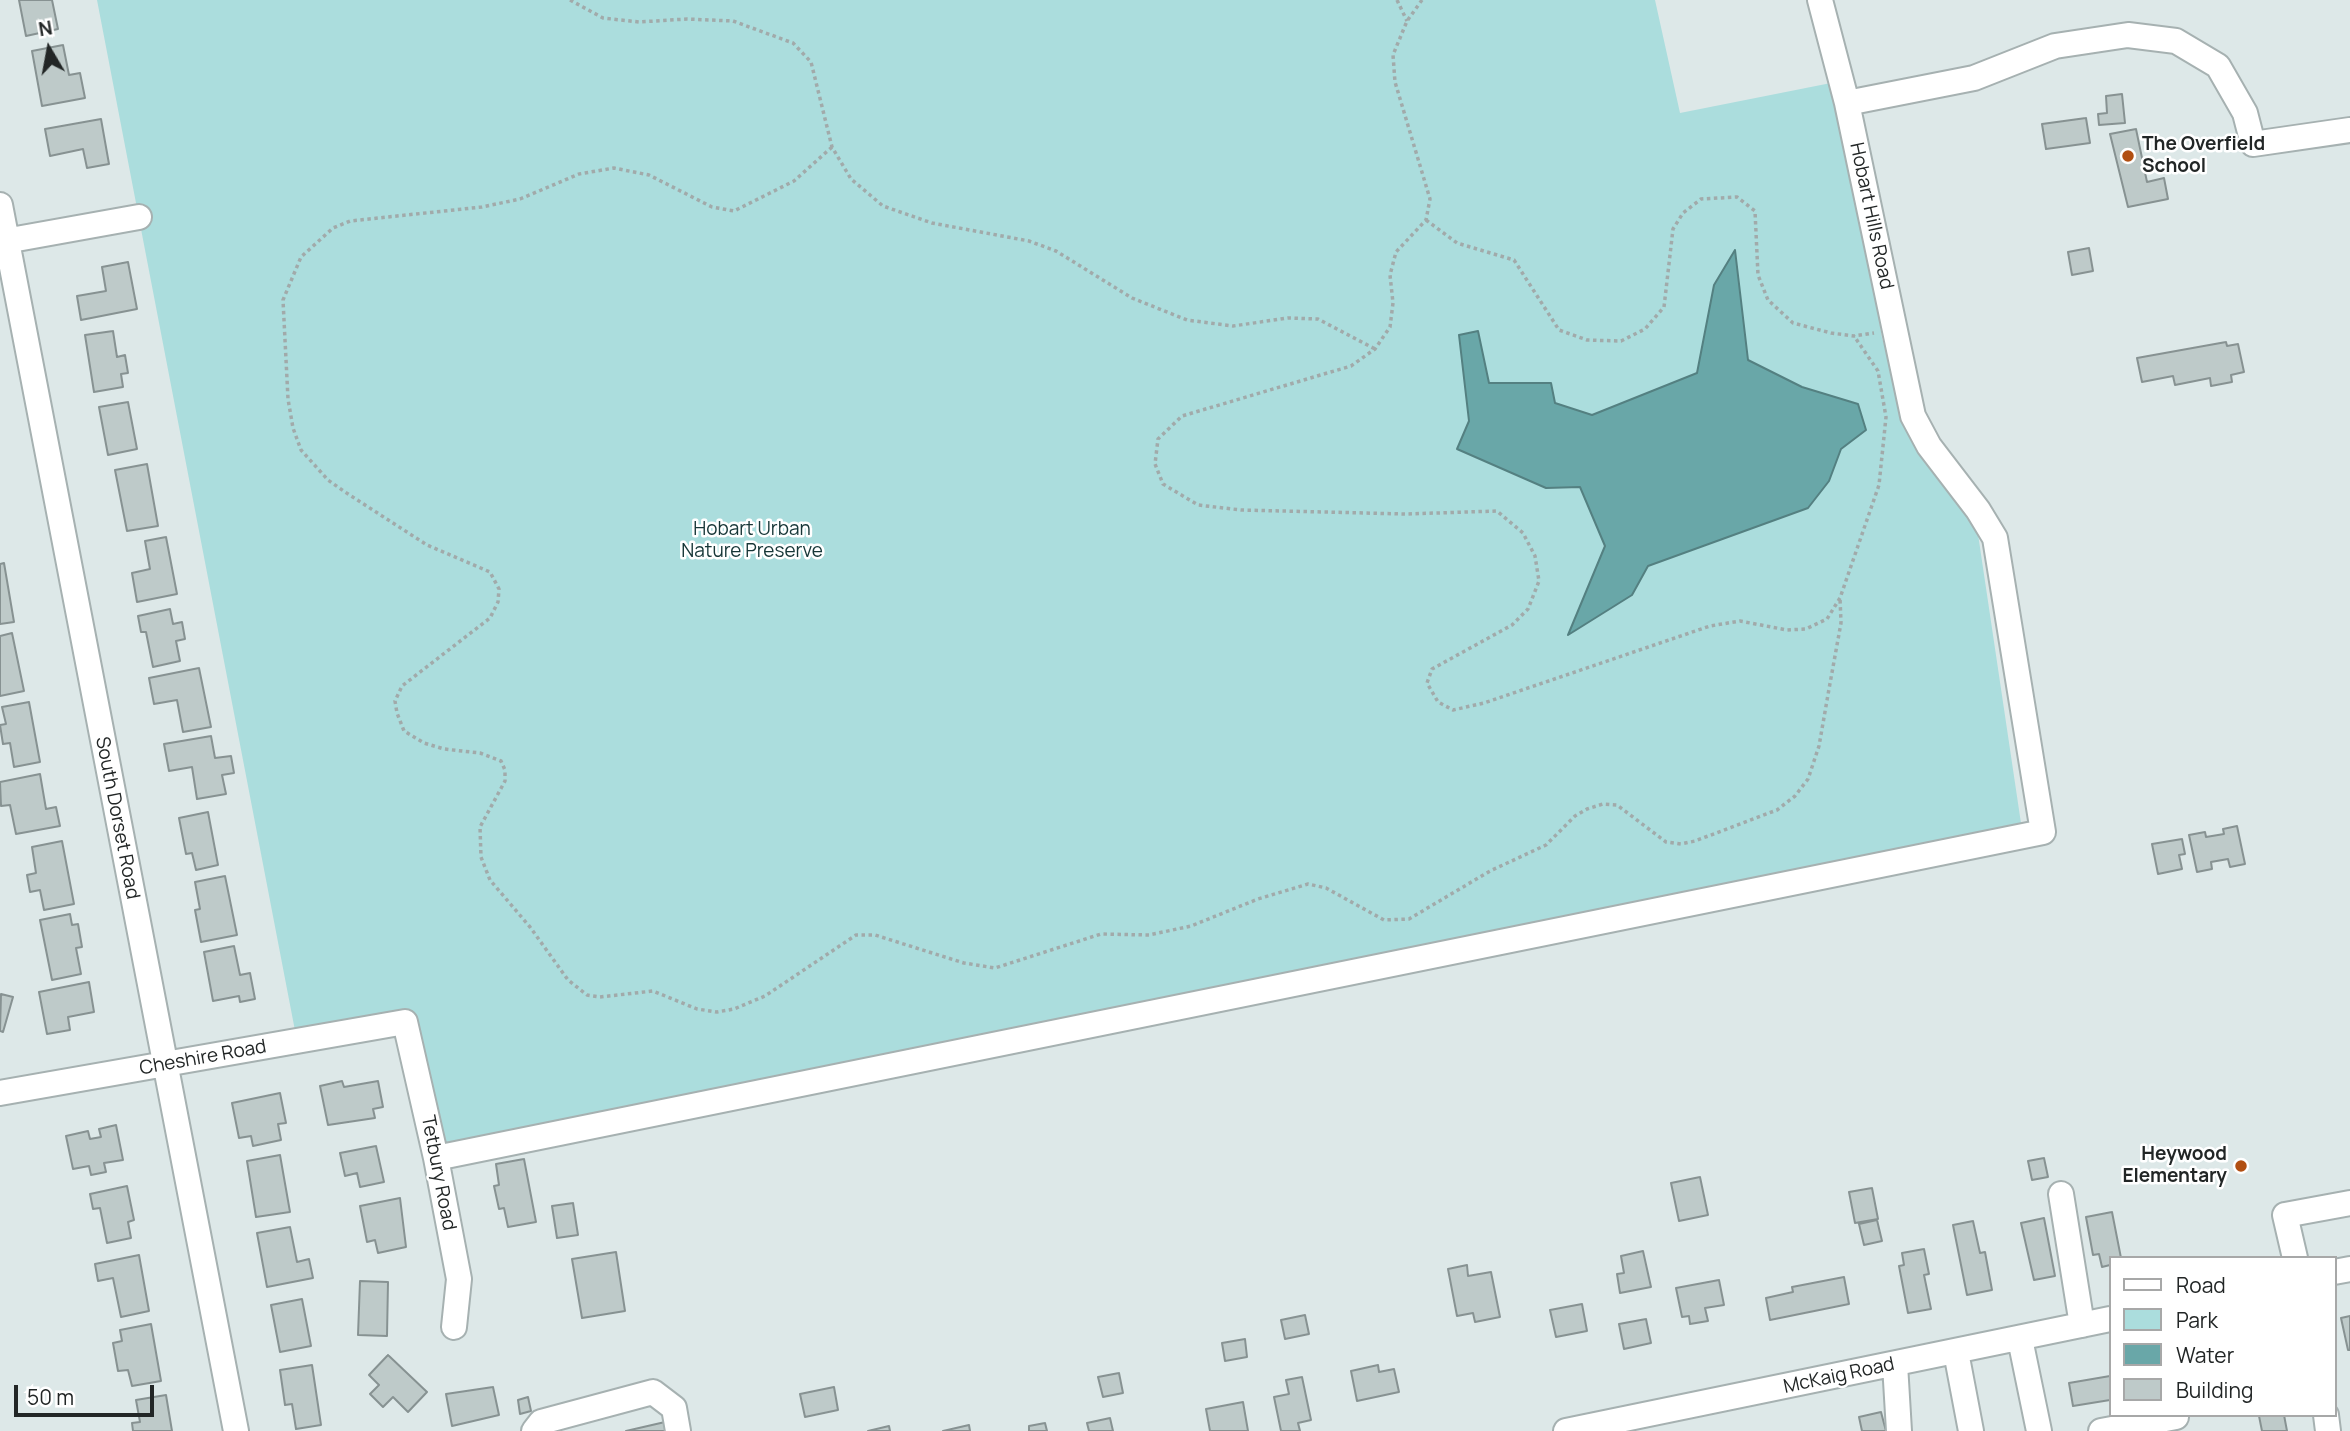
<!DOCTYPE html>
<html>
<head>
<meta charset="utf-8">
<style>
  body { margin:0 }
  #map { position:relative; width:2350px; height:1431px; overflow:hidden; background:#dde8e8; font-family:Manrope,sans-serif }
  canvas { display:block }
  .legend { position:absolute; left:2109px; top:1256px; width:228px; height:161px; box-sizing:border-box; background:#fff; border:2px solid #a7a8a8; margin:0; padding:9px 12px; list-style:none; font-size:21px; color:#222626 }
  .legend li { display:flex; align-items:center; gap:14px; height:35px }
  .legend b { width:35px; border:2px solid #a7a8a8 }
  .north { position:absolute; left:14px; top:14px; width:70px; height:70px; -webkit-text-stroke:5px #fff; paint-order:stroke; rotate:350deg; font-size:19px; font-weight:700; line-height:28px; text-align:center; color:#222626 }
  .north::after { content:''; display:block; margin:auto; width:24px; height:32px; background:#222626; clip-path:polygon(50% 0,100% 100%,50% 72%,0 100%) }
  .scale { position:absolute; left:14px; top:1385px; width:140px; height:32px; box-sizing:border-box; border:4px solid #222626; border-top:0; padding-left:9px; font-size:21px; line-height:24px; white-space:nowrap; color:#222626; -webkit-text-stroke:5px #fff; paint-order:stroke }
</style>
</head>
<body>
<div id="map">
<canvas width="2350" height="1431"></canvas>
<ul class="legend">
<li><b style="height:9px;background:#fff"></b>Road</li>
<li><b style="height:19px;background:#abdddd"></b>Park</li>
<li><b style="height:19px;background:#69a7a8"></b>Water</li>
<li><b style="height:19px;background:#becac9"></b>Building</li>
</ul>
<div class="north">N</div>
<div class="scale">50 m</div>
</div>
<script>
const context = document.querySelector('canvas').getContext('2d');
context.lineJoin = 'round';
function fillPath(path, color) { context.fillStyle = color; context.fill(path, 'evenodd'); }
const toPath = rows => new Path2D(rows.map(r => 'M' + r).join(''));
function stroke(path, color, width, dash) { context.strokeStyle = color; context.lineWidth = width; context.lineCap = dash ? 'butt' : 'round'; context.setLineDash(dash || []); context.stroke(path); }
function write(font, color, halo, rows, align = 'center') {
  context.font = font + ' Manrope,sans-serif'; context.lineWidth = 5; context.setLineDash([]); context.textBaseline = 'middle'; context.strokeStyle = halo; context.fillStyle = color; for (const [text, x, y, turn = 0] of rows) {
    context.save(); context.translate(x, y); context.rotate((+turn || 0) * Math.PI / 180); context.textAlign = isNaN(turn) ? turn : align; if (halo) context.strokeText(text, 0, 0); context.fillText(text, 0, 0); context.restore();
  }
}
fillPath(toPath([
  [97,0,1655,0,1680,113,1841,81,1882,338,1908,418,1975,514,2022,830,436,1158,405,1022,297,1041]
]), '#abdddd');
const water = toPath([
  [1735,250,1748,360,1802,387,1858,404,1866,430,1841,449,1829,481,1808,508,1648,566,1632,595,1568,635,1605,546,1580,487,1546,488,1457,449,1469,421,1459,335,1478,331,1489,383,1551,383,1555,403,1592,415,1697,373,1714,285,1735,250]
]);
fillPath(water, '#69a7a8');
stroke(water, '#548081', 2);
const building = toPath([
  [19,0,52,0,58,29,26,36,19,0],
  [63,45,69,75,80,73,85,98,42,106,32,51,63,45],
  [2122,94,2125,123,2099,125,2098,114,2107,113,2106,96,2122,94],
  [2086,118,2090,143,2046,149,2042,124,2086,118],
  [101,119,109,164,87,168,83,149,50,156,45,129,101,119],
  [2136,129,2147,182,2164,178,2168,199,2128,207,2110,134,2136,129],
  [2089,248,2093,271,2072,275,2068,252,2089,248],
  [128,262,137,309,81,320,77,296,106,291,102,267,128,262],
  [113,331,117,357,125,355,128,373,121,374,123,387,94,392,85,335,113,331],
  [2226,342,2227,346,2238,344,2244,372,2231,375,2232,382,2211,386,2210,378,2175,385,2173,376,2142,382,2137,358,2226,342],
  [128,402,137,449,108,455,99,407,128,402],
  [147,464,158,526,127,531,115,470,147,464],
  [166,537,177,594,137,602,132,573,150,569,145,541,166,537],
  [4,563,14,622,0,624,0,564,4,563],
  [170,609,173,624,182,622,185,639,176,641,180,661,153,667,146,632,141,632,138,616,170,609],
  [12,633,24,691,0,696,0,636,12,633],
  [199,668,211,727,183,732,177,700,154,704,149,678,199,668],
  [29,702,40,762,14,767,10,743,3,744,0,725,6,724,2,707,29,702],
  [211,736,215,758,231,756,234,773,222,775,226,794,197,799,192,767,169,771,164,744,211,736],
  [40,774,46,809,56,807,60,826,16,834,10,805,1,806,0,782,40,774],
  [208,812,218,865,196,870,192,853,186,854,179,818,208,812],
  [2237,826,2245,864,2230,867,2228,859,2211,862,2212,869,2197,872,2189,835,2205,832,2206,837,2224,834,2223,829,2237,826],
  [2182,839,2185,854,2179,855,2182,869,2158,874,2152,844,2182,839],
  [62,841,74,904,44,910,40,890,30,892,27,875,36,873,32,847,62,841],
  [225,876,237,935,201,942,195,910,200,909,195,882,225,876],
  [70,914,72,925,78,924,82,947,76,948,81,974,52,980,40,920,70,914],
  [234,946,240,975,250,973,255,999,240,1002,239,996,213,1001,204,952,234,946],
  [89,982,94,1012,68,1017,70,1030,47,1034,39,992,89,982],
  [1,994,13,997,3,1032,0,1031,1,994],
  [342,1081,344,1087,378,1081,383,1107,373,1109,375,1118,328,1125,320,1086,342,1081],
  [280,1093,286,1123,278,1124,281,1140,253,1146,251,1136,239,1138,232,1103,280,1093],
  [116,1125,123,1160,104,1163,106,1172,91,1175,89,1166,73,1169,66,1136,88,1131,90,1139,101,1137,99,1129,116,1125],
  [376,1146,384,1182,360,1187,357,1173,345,1176,340,1153,376,1146],
  [280,1155,290,1212,256,1217,247,1161,280,1155],
  [2044,1158,2048,1177,2032,1180,2028,1161,2044,1158],
  [524,1159,536,1222,508,1227,504,1208,499,1209,494,1186,499,1185,496,1164,524,1159],
  [1700,1177,1708,1215,1679,1221,1671,1183,1700,1177],
  [127,1186,134,1220,128,1222,131,1238,107,1243,100,1208,93,1209,90,1194,127,1186],
  [1872,1188,1878,1219,1855,1223,1849,1192,1872,1188],
  [400,1198,406,1247,378,1253,375,1240,367,1242,360,1206,400,1198],
  [573,1203,578,1235,557,1238,552,1206,573,1203],
  [2112,1212,2121,1258,2110,1258,2110,1265,2102,1267,2099,1254,2093,1255,2086,1217,2112,1212],
  [2044,1218,2055,1276,2034,1280,2021,1223,2044,1218],
  [1877,1220,1882,1241,1864,1245,1859,1224,1877,1220],
  [1973,1221,1980,1253,1985,1252,1992,1290,1967,1295,1953,1225,1973,1221],
  [290,1227,297,1262,309,1259,313,1278,267,1287,257,1233,290,1227],
  [1924,1249,1929,1274,1924,1275,1931,1309,1908,1313,1899,1266,1904,1265,1902,1253,1924,1249],
  [1643,1251,1651,1287,1620,1293,1617,1274,1624,1273,1621,1256,1643,1251],
  [616,1252,625,1311,582,1318,572,1259,616,1252],
  [139,1255,149,1311,121,1317,113,1278,98,1281,95,1264,139,1255],
  [1467,1265,1468,1276,1491,1272,1500,1317,1475,1322,1473,1313,1457,1316,1448,1269,1467,1265],
  [1844,1277,1849,1304,1770,1320,1766,1298,1793,1292,1792,1287,1844,1277],
  [1719,1280,1724,1305,1705,1308,1708,1321,1690,1324,1689,1316,1682,1317,1676,1288,1719,1280],
  [360,1281,388,1282,387,1336,358,1335,360,1281],
  [302,1299,311,1346,280,1352,271,1305,302,1299],
  [1582,1304,1587,1331,1556,1337,1550,1310,1582,1304],
  [1305,1315,1309,1334,1285,1339,1281,1320,1305,1315],
  [2350,1316,2350,1350,2348,1350,2341,1318,2350,1316],
  [1646,1319,1651,1343,1624,1349,1619,1324,1646,1319],
  [151,1324,161,1381,132,1386,128,1370,118,1371,113,1343,122,1341,120,1330,151,1324],
  [1245,1339,1247,1357,1225,1361,1222,1343,1245,1339],
  [388,1355,427,1392,408,1412,393,1397,383,1407,370,1394,379,1385,369,1375,388,1355],
  [312,1365,321,1425,296,1429,292,1404,285,1405,280,1370,312,1365],
  [1378,1365,1379,1372,1394,1369,1399,1392,1357,1401,1351,1371,1378,1365],
  [1119,1373,1123,1393,1103,1397,1098,1377,1119,1373],
  [2110,1376,2110,1400,2073,1406,2069,1383,2110,1376],
  [1302,1377,1311,1420,1298,1423,1300,1431,1281,1431,1274,1397,1289,1394,1286,1380,1302,1377],
  [493,1387,499,1415,452,1426,446,1394,493,1387],
  [834,1387,838,1410,805,1417,800,1394,834,1387],
  [166,1395,172,1431,133,1431,132,1423,140,1422,136,1400,166,1395],
  [528,1397,531,1411,520,1414,518,1400,528,1397],
  [1243,1402,1248,1431,1210,1431,1206,1409,1243,1402],
  [1881,1412,1886,1431,1862,1431,1859,1417,1881,1412],
  [2284,1415,2287,1431,2262,1431,2259,1416,2284,1415],
  [1110,1418,1113,1431,1089,1431,1087,1423,1110,1418],
  [665,1422,667,1431,626,1431,665,1422],
  [1045,1423,1047,1431,1029,1431,1029,1426,1045,1423],
  [969,1425,970,1431,943,1431,969,1425],
  [889,1426,890,1431,868,1431,889,1426]
]);
fillPath(building, '#becac9');
stroke(building, '#879292', 2);
const minor = toPath([
  [1847,103,1974,78,2055,46,2128,35,2176,41,2218,66,2245,113,2253,144,2350,130],
  [0,205,236,1431],
  [0,242,139,217],
  [0,1093,405,1022,436,1158,459,1279,454,1327],
  [436,1158,2043,832,1995,538,1978,510,1929,446,1913,416,1847,103,1820,0],
  [2061,1194,2082,1325],
  [2295,1258,2285,1215,2350,1203],
  [2334,1272,2350,1269],
  [2020,1339,2039,1431],
  [1956,1352,1971,1431],
  [1895,1364,1899,1431],
  [2326,1415,2328,1431],
  [534,1431,541,1422,653,1392,674,1408,678,1431],
  [1566,1431,2110,1319],
  [2101,1431,2176,1417]
]);
stroke(minor, '#a6b1b1', 28);
stroke(toPath([
  [570,0,603,18,639,22,687,19,733,21,793,43,811,62,832,147,851,179,883,206,932,223,1029,241,1056,251,1132,298,1187,320,1233,326,1288,318,1318,319,1375,349],
  [1397,0,1407,21],
  [1422,0,1407,21,1393,55,1395,82,1430,199,1426,220,1396,252,1390,275,1393,303,1390,327,1375,349,1351,366,1182,416,1158,439,1155,464,1163,484,1198,505,1241,510,1406,514,1497,511,1523,533,1535,556,1539,581,1528,609,1512,625,1432,669,1427,683,1438,702,1453,710,1484,703,1710,626,1740,621,1787,630,1806,629,1827,619,1840,598,1879,485,1886,417,1878,371,1854,336],
  [832,147,794,181,734,211,712,207,649,175,614,168,579,174,520,199,482,207,350,221,333,228,301,257,283,300,288,399,293,428,301,450,328,480,345,492,427,545,490,572,499,589,498,602,490,618,402,686,395,701,397,713,404,731,424,743,444,749,480,753,501,761,505,770,505,781,480,827,481,857,490,880,530,927,568,980,587,995,600,997,653,991,697,1009,717,1012,734,1009,765,996,856,935,875,935,964,963,995,968,1101,934,1149,935,1191,926,1258,899,1308,884,1326,888,1384,920,1409,919,1490,871,1546,845,1575,816,1587,809,1603,804,1617,805,1666,842,1681,844,1695,841,1777,810,1795,796,1808,779,1819,746,1829,689,1841,623,1840,598],
  [1426,220,1457,243,1514,260,1559,330,1587,340,1621,341,1645,329,1664,307,1673,229,1683,213,1701,199,1737,197,1755,211,1758,275,1768,300,1793,323,1831,333,1854,336,1874,333]
]), '#a1aaaa', 3.5, [3.5, 3.5]);
stroke(minor, '#fff', 24);
for (const [x, y, r, color] of [
  [2128,156,7,"#b14f12"],
  [2241,1166,7,"#b14f12"]
]) { const dot = new Path2D(); dot.arc(x, y, r, 0, 2 * Math.PI); context.fillStyle = color; context.fill(dot); stroke(dot, '#fff', 2.5); }
write('bold 19px', '#222626', '#fff', [
  ["The Overfield",2142,145],
  ["School",2142,167],
  ["Heywood",2227,1155,"right"],
  ["Elementary",2227,1177,"right"]
], 'left');
write('19px', '#222626', '#fff', [
  ["Hobart Hills Road",1871,216,78],
  ["South Dorset Road",117,818,79],
  ["Cheshire Road",203,1058,-10],
  ["Tetbury Road",438,1173,79],
  ["McKaig Road",1839,1376,-12]
]);
write('19px', '#163637', '#fff', [
  ["Hobart Urban",752,530],
  ["Nature Preserve",752,552]
]);
</script>
</body>
</html>
